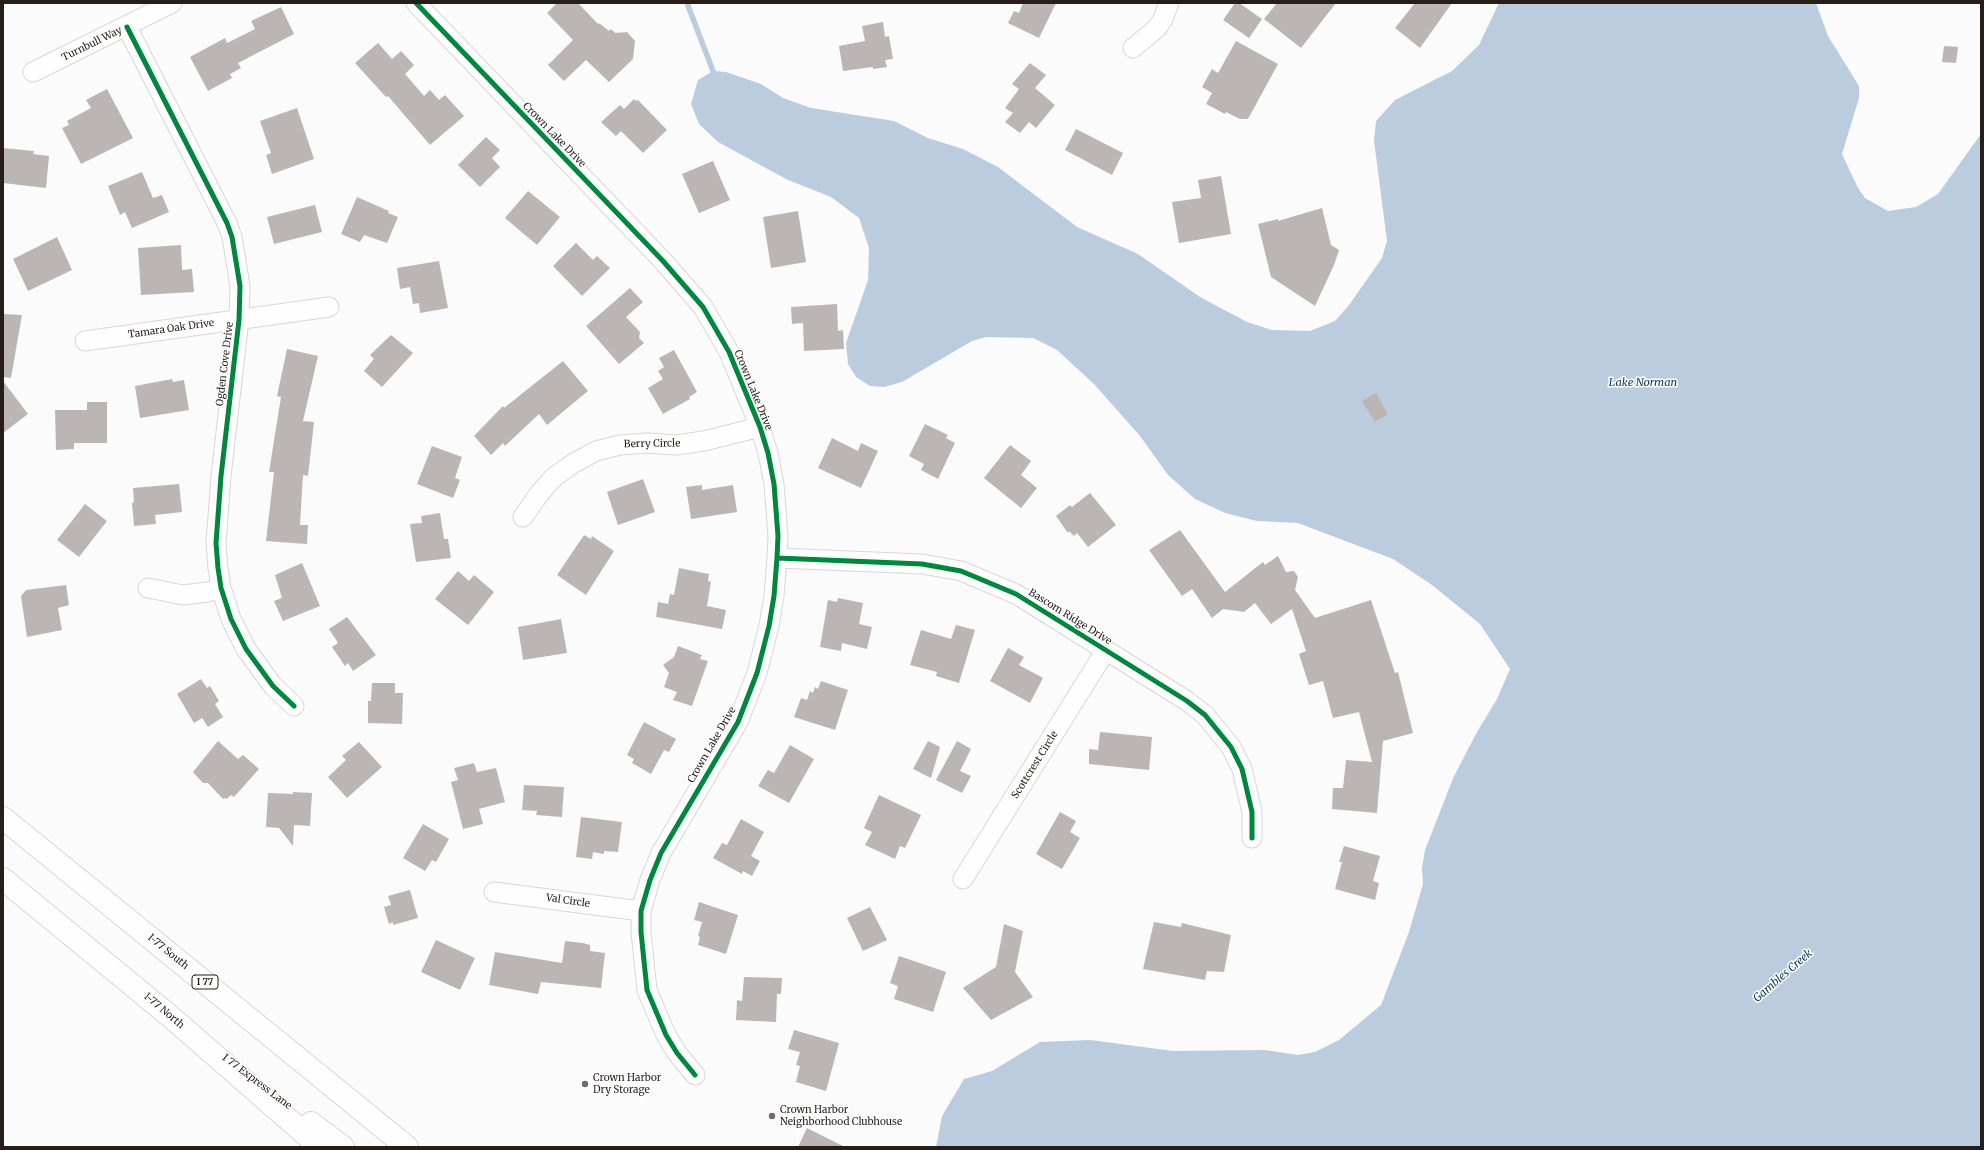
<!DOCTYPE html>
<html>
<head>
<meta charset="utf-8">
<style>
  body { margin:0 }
  #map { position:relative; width:1984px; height:1150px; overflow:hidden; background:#fbfbfb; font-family:Merriweather,serif }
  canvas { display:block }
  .frame { position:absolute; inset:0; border:4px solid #281e19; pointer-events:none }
</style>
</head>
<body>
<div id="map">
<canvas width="1984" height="1150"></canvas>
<div class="frame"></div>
</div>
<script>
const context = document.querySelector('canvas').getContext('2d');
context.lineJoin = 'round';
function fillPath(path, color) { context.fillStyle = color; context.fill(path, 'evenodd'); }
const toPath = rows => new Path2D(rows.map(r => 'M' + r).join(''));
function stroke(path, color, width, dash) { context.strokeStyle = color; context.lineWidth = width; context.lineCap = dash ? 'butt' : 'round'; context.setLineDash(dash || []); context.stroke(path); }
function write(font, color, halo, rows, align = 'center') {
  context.font = font + ' Merriweather,serif'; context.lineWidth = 3; context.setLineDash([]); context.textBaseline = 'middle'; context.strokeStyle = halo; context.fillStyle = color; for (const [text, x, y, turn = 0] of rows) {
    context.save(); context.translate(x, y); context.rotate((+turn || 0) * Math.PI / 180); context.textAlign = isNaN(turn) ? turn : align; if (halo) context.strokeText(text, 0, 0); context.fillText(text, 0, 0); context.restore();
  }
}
fillPath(toPath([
  [1499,3,1816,3,1828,36,1859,86,1859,98,1842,154,1858,188,1865,198,1888,211,1916,207,1938,194,1981,134,1981,1147,936,1147,942,1116,964,1079,992,1071,1040,1042,1090,1040,1173,1051,1265,1050,1298,1055,1315,1052,1339,1040,1381,1005,1409,932,1423,884,1422,868,1425,850,1454,776,1477,732,1497,699,1510,669,1480,624,1432,585,1393,559,1298,523,1257,521,1225,513,1195,499,1168,475,1140,436,1094,384,1057,350,1033,338,986,337,972,341,902,382,884,387,870,386,856,377,848,364,846,343,868,280,869,248,859,218,831,197,788,180,718,142,699,124,691,104,698,80,713,71,726,72,761,84,783,98,811,108,894,121,928,138,963,149,998,167,1077,227,1138,254,1200,297,1247,322,1272,330,1310,331,1335,321,1349,305,1382,258,1387,241,1374,141,1376,121,1395,100,1452,71,1479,45]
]), '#bbccdf');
stroke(toPath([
  [687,3,713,71]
]), '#bbccdf', 5.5);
fillPath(toPath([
  [557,3,578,3,598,24,599,23,609,31,611,29,615,33,627,32,635,41,633,59,609,82,586,60,564,81,548,65,573,40,547,13],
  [1023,3,1056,3,1039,38,1008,23,1014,11,1019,13],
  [1235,3,1239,3,1262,19,1249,38,1223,20],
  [1277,3,1336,3,1301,48,1264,19],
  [1415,3,1452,3,1420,48,1395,28],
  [281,7,294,34,238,63,241,68,230,74,232,78,208,91,190,57,225,38,227,43,255,29,251,21],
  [883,22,885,37,889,36,893,59,885,60,887,67,873,69,873,67,843,71,839,46,865,41,862,26],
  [1236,41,1278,64,1248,119,1240,119,1226,112,1225,114,1206,104,1212,93,1202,87,1212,69,1218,73],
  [378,43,392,59,401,51,414,65,405,74,424,96,430,90,439,100,445,95,464,116,430,145,388,96,386,97,355,63],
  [1944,46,1958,47,1956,63,1942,62],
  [1030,63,1046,75,1035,88,1055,105,1036,128,1029,122,1020,133,1005,122,1013,113,1005,108,1019,89,1012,84],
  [107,89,133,138,81,164,62,128,69,125,67,121,91,108,86,100],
  [634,99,636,101,638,100,667,130,643,153,621,131,616,136,601,122,620,105,624,109],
  [297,108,314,159,272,174,266,155,271,153,260,121],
  [1076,129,1123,153,1112,175,1065,150],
  [486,137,500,150,492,158,500,167,480,187,458,165],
  [3,148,34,151,33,154,49,156,46,188,3,183],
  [713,161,730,200,699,213,682,174],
  [142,172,153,198,162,195,169,212,132,228,125,212,120,215,108,186],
  [1221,176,1231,234,1179,243,1172,202,1201,198,1198,180],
  [528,191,560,217,537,245,505,218],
  [357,197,389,211,388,213,398,217,387,243,364,235,360,242,341,234],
  [315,205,322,232,274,244,267,217],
  [1322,208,1331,245,1339,250,1334,265,1315,306,1271,277,1258,224,1278,219,1278,221],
  [798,211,806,262,771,268,763,217],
  [57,237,72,270,28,291,13,259],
  [576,243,593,260,597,256,610,268,582,296,553,266],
  [181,245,182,270,192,269,194,292,141,295,138,248],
  [439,261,448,308,420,313,419,303,413,304,410,287,400,289,397,268],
  [630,288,643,302,626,317,640,332,639,338,644,343,619,364,586,326],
  [837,304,838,331,843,330,844,349,804,351,803,323,792,324,791,307],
  [3,314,22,315,11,378,3,377],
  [391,335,413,353,382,387,364,371,374,359,370,355],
  [287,349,318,356,303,421,314,422,308,476,303,475,300,525,308,525,307,544,266,541,274,472,269,472,281,397,277,396],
  [674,350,697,392,689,397,690,399,663,414,648,388,663,379,658,371,664,367,659,358],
  [563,361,588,391,547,425,539,414,505,446,503,443,491,455,474,436,503,406,504,408],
  [172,379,173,382,184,380,189,410,140,418,135,386],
  [3,381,28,414,3,433],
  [1376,393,1388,414,1375,422,1362,401],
  [87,402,107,402,107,443,74,443,74,449,56,450,55,410,87,410],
  [925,424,948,435,946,438,955,443,938,479,921,470,924,464,909,456],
  [832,438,858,451,861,443,878,451,861,488,818,468],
  [1010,445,1031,461,1021,475,1037,488,1021,508,984,478],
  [432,446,462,457,455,478,460,480,453,498,417,484],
  [643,479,655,512,618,525,607,492],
  [179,484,182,512,155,515,156,524,134,526,132,503,134,502,133,488],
  [702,485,702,490,733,485,737,512,691,519,686,487],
  [1090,493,1116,525,1088,547,1077,533,1074,536,1069,531,1068,533,1056,516,1070,505,1072,507],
  [85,504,107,521,79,557,57,540],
  [440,513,444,539,448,539,451,558,416,562,410,524,422,523,421,516],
  [1180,530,1225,592,1263,562,1265,565,1278,556,1286,572,1294,571,1298,577,1295,590,1315,618,1371,600,1395,673,1398,672,1413,733,1383,741,1377,813,1332,809,1333,788,1343,788,1346,760,1372,762,1359,712,1333,718,1323,681,1309,685,1299,654,1306,651,1292,609,1271,624,1255,603,1244,612,1223,609,1212,618,1192,589,1182,596,1149,550],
  [584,535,591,539,592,536,614,551,586,595,557,575],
  [302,563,320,606,283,621,274,601,282,598,275,575],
  [679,568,709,574,708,581,711,582,707,606,726,610,722,629,656,617,658,602,668,604,670,594,674,595],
  [458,571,469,581,474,575,494,592,468,625,435,599],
  [66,585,69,605,58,608,62,630,27,637,21,596,26,590],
  [838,598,863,603,859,624,872,627,867,649,842,643,841,651,820,647,828,600,837,602],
  [347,617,376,655,353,671,348,663,345,666,332,647,338,643,329,629],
  [561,619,567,653,523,660,518,627],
  [956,625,975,630,959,683,936,676,937,672,910,665,921,630,951,639],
  [678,646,702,655,700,659,708,661,692,706,673,700,677,692,664,687,669,673,663,665,674,657],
  [1008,648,1024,657,1019,665,1043,678,1030,703,990,681],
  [201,679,207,688,210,686,219,701,215,704,223,717,208,727,202,718,194,723,177,694],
  [821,681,848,690,835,730,794,717,801,698,807,700,810,691,813,693,815,687,818,689],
  [372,683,395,683,395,693,403,693,402,724,368,723,368,701,371,701],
  [644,722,676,739,669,752,664,750,651,774,632,763,634,759,627,755],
  [1100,732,1152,737,1149,770,1089,764,1089,749,1098,750],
  [218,741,238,759,243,755,259,769,234,797,231,795,227,799,225,798,223,799,208,783,203,783,193,772],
  [928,741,940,747,931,778,913,769],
  [957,741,971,749,960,771,971,776,962,793,936,780],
  [359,742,382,767,347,798,328,777,346,760,342,756],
  [790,745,814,759,789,803,758,786,768,770,774,773],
  [474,763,477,772,496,768,505,802,479,809,483,824,463,829,451,782,458,780,454,768],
  [524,785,564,787,562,817,536,815,537,811,522,810],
  [293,792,312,793,310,826,294,825,293,846,279,828,266,827,268,793,293,794],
  [879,795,921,815,905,848,900,846,895,859,865,845,872,832,864,828],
  [1060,812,1076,821,1070,832,1080,838,1062,869,1036,854],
  [581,817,622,822,618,852,604,851,604,854,593,852,592,859,576,857],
  [741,819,764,832,751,856,760,861,752,876,743,871,742,874,713,858,722,843,727,845],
  [423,824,449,839,436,862,432,860,425,871,403,858],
  [1344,846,1380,856,1373,881,1379,883,1375,900,1335,889,1342,862,1339,862],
  [410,890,418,918,393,925,393,922,389,924,384,907,391,905,388,896],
  [699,902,738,915,726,954,698,945,700,937,698,936,702,922,694,920],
  [870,907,887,940,863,951,847,918],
  [1154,922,1181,927,1182,923,1231,935,1224,972,1207,971,1205,980,1143,969],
  [1004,924,1023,931,1015,972,1033,997,991,1020,963,988,996,967],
  [436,940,475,958,460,990,421,972],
  [565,941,583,943,590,945,590,951,605,953,601,988,541,982,538,994,489,985,495,952,562,963],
  [899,956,946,972,933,1012,894,999,898,986,890,983],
  [744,977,782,978,781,994,777,994,776,1022,736,1020,737,1000,742,1001],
  [794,1030,839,1043,826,1091,796,1082,800,1066,796,1065,800,1052,788,1049],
  [807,1128,845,1147,798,1147]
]), '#bbb6b4');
const minor = toPath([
  [416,3,663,261,703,307,729,352,760,427,768,453,774,484,778,536,777,558,774,596,769,626,757,673,738,722,661,853,650,880,641,911,641,932,647,990,666,1035,677,1053,695,1075],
  [127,27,227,223,232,237,240,286,239,320,221,476,216,543,218,568,221,588,231,619,246,649,273,686,294,706],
  [1133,48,1157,28,1163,19,1169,3],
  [33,72,172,3],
  [85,341,329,307],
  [523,517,539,494,554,477,574,463,596,451,620,445,647,443,676,445,704,441,760,427],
  [777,558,922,564,961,571,1016,594,1187,701,1205,715,1231,747,1242,769,1252,812,1252,838],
  [148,588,183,595,208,592,221,588],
  [963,879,1106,650],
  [494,892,641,911]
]);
const motorway = toPath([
  [3,818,407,1147],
  [3,879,171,1017,320,1147],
  [311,1123,343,1147]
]);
stroke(minor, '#dbd6d3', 21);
stroke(motorway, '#dbd6d3', 24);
stroke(minor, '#fefefe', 19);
stroke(motorway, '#fefefe', 22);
stroke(toPath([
  [416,3,663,261,703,307,729,352,760,427,768,453,774,484,778,536,777,558,774,596,769,626,757,673,738,722,661,853,650,880,641,911,641,932,647,990,666,1035,677,1053,695,1075],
  [127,27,227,223,232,237,240,286,239,320,221,476,216,543,218,568,221,588,231,619,246,649,273,686,294,706],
  [777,558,922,564,961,571,1016,594,1187,701,1205,715,1231,747,1242,769,1252,812,1252,838]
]), '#00873e', 5);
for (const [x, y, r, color] of [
  [585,1084,4,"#726b68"],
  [772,1116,4,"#726b68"]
]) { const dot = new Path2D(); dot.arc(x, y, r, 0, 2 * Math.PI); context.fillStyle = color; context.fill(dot); stroke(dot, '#fff', 1.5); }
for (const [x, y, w] of [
  [205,982,26]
]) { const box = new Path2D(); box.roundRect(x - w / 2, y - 7, w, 14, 3); context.fillStyle = '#fff'; context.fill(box); stroke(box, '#281e19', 1); }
write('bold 9px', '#281e19', null, [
  ["I 77",205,982]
]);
write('10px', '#281e19', '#fff', [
  ["Turnbull Way",92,44,-26],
  ["Crown Lake Drive",554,135,46],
  ["Tamara Oak Drive",171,329,-8],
  ["Ogden Cove Drive",225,364,-83],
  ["Crown Lake Drive",753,390,68],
  ["Berry Circle",652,444,-1],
  ["Bascom Ridge Drive",1070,617,32],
  ["Crown Lake Drive",712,745,-60],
  ["Scottcrest Circle",1035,765,-58],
  ["Val Circle",568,901,8],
  ["I-77 South",168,952,39],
  ["I-77 North",164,1011,40],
  ["I 77 Express Lane",257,1082,37]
]);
write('10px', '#281e19', '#fff', [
  ["Crown Harbor",593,1078],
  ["Dry Storage",593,1090],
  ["Crown Harbor",780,1110],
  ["Neighborhood Clubhouse",780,1122]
], 'left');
write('italic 11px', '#0c3458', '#fff', [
  ["Lake Norman",1643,383],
  ["Gambles Creek",1783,976,-41]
]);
</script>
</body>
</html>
